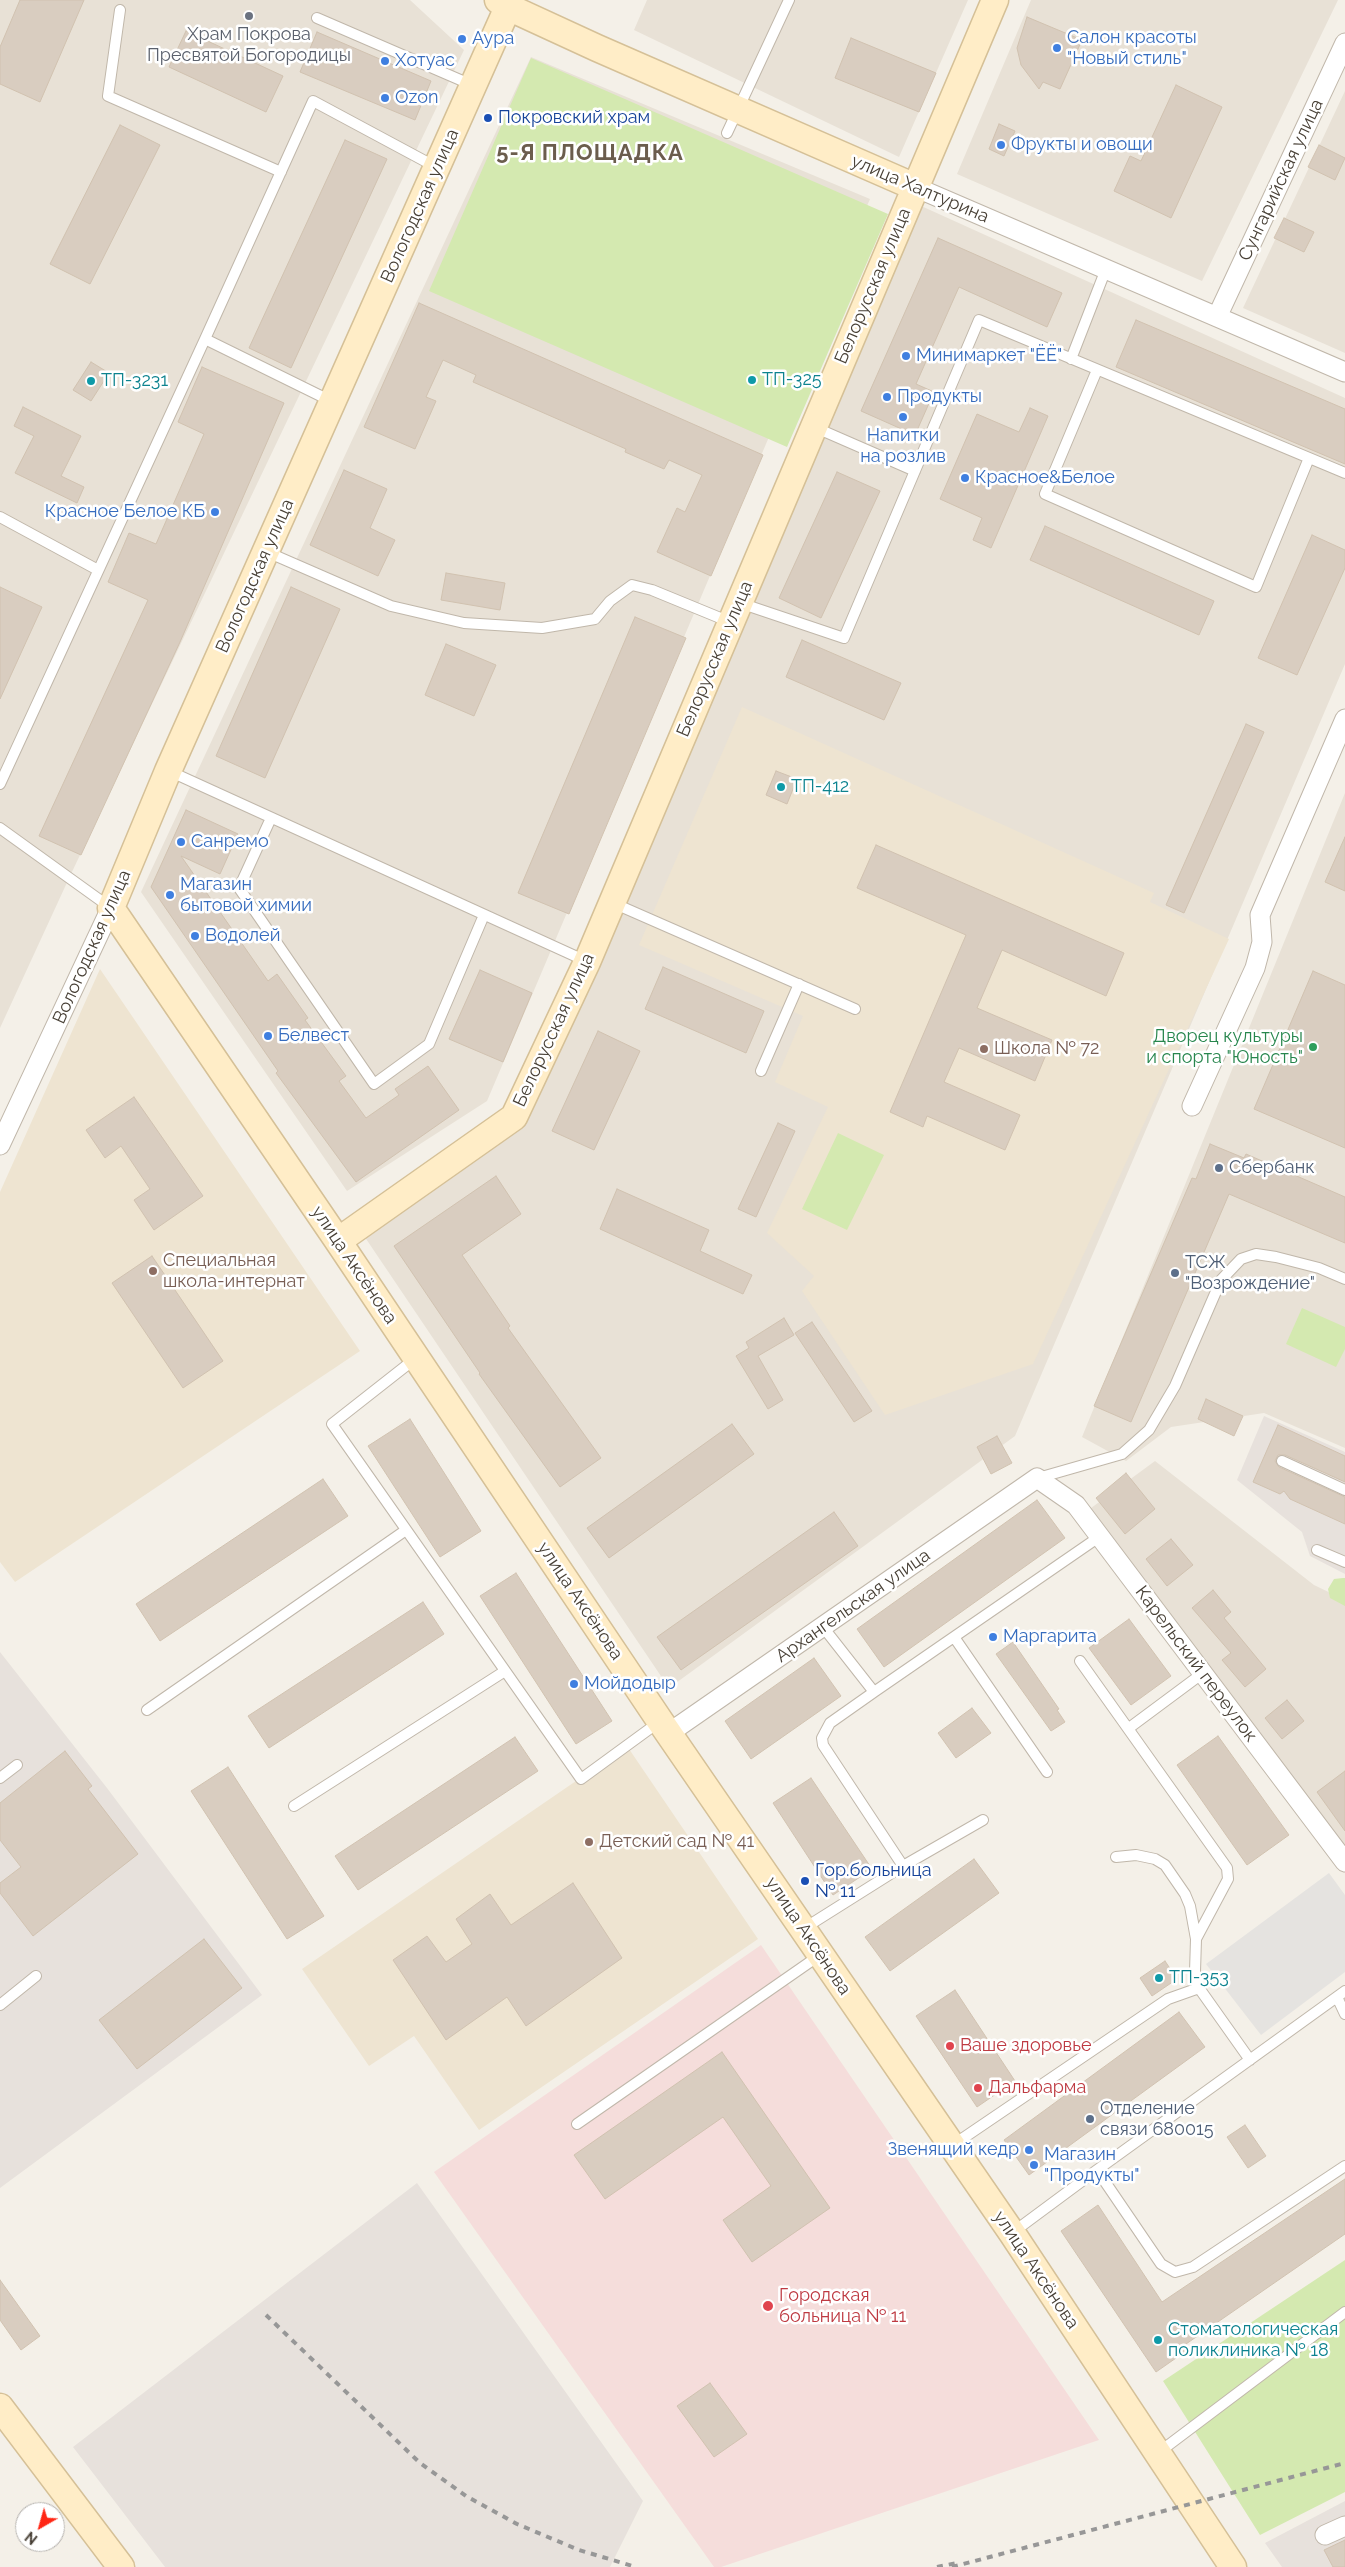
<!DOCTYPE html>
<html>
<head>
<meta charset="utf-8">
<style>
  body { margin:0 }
  #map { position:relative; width:1345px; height:2567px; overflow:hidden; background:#f4f0e8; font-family:Raleway,sans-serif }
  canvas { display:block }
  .north { position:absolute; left:15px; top:2502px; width:50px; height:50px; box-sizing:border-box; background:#fff; border:1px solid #b6b3af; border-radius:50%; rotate:218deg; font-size:14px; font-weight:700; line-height:20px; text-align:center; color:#484036 }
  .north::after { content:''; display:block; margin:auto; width:18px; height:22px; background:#ff2614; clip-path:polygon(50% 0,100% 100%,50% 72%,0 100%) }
</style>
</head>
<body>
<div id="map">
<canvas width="1345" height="2567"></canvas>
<div class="north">N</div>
</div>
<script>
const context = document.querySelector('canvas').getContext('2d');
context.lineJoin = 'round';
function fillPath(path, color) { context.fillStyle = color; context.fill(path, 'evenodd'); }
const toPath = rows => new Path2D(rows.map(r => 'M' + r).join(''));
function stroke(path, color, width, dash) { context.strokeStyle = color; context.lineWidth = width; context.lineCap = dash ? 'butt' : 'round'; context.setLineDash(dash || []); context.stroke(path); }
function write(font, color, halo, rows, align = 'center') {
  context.font = font + ' Raleway,sans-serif'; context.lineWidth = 5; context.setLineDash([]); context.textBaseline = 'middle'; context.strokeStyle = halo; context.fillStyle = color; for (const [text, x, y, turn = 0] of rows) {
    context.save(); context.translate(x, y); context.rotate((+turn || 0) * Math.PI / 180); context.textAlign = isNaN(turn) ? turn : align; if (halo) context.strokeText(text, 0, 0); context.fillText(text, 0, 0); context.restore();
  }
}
fillPath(toPath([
  [0,0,410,0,464,50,70,876,0,1028],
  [647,0,968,0,899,157,634,30],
  [1031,0,1338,0,1202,281,957,174],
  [531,57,870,199,487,1101,347,1191,141,892],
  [1345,91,1345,353,1243,308],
  [919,205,1345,398,1345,664,1015,1436,669,1688,356,1224,512,1123],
  [1345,793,1345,1448,1264,1413,1171,1427,1126,1461,1082,1437],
  [1155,1461,1314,1585,1345,1600,1345,1854,1087,1511]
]), '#e8e1d6');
fillPath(toPath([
  [1264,1416,1345,1452,1345,1574,1310,1556,1302,1532,1237,1480],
  [0,1652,107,1788,262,1995,0,2188],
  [417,2183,643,2501,610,2567,165,2567,73,2447],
  [1345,2501,1345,2567,1282,2567,1265,2543]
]), '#e7e1dc');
fillPath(toPath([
  [742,707,1154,893,1150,902,1229,939,1033,1364,885,1415,802,1291,814,1276,767,1233,828,1107,775,1082,803,1016,639,945],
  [100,969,360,1351,15,1582,0,1562,0,1192],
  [627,1746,758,1939,479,2130,414,2036,369,2066,302,1969]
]), '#eee4d1');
fillPath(toPath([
  [761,1945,1099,2440,721,2567,714,2567,434,2172]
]), '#f5dddb');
fillPath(toPath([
  [531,58,888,214,787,447,429,291],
  [838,1133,884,1155,847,1230,802,1209],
  [1302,1308,1345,1327,1345,1349,1336,1367,1286,1344],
  [1343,1578,1345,1578,1345,1606,1330,1598,1328,1589,1334,1579],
  [1345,2260,1345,2492,1260,2535,1163,2381]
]), '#d4e9b0');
fillPath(toPath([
  [1329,1873,1345,1895,1345,1972,1261,2035,1206,1964]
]), '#e5e3e0');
const building = toPath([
  [20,0,84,0,40,102,0,84,0,47,20,0],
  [1027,17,1082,40,1060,89,1043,82,1039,89,1021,65,1017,48,1027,17],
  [186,31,283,76,266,112,169,67,186,31],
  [317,32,431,81,415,120,300,72,317,32],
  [851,38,936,73,919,112,835,78,851,38],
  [1176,85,1222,107,1171,218,1114,191,1130,156,1141,161,1176,85],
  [999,124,1015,131,1004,156,989,149,999,124],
  [120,125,160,145,90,284,50,264,120,125],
  [345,140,387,159,291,368,249,348,345,140],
  [1319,145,1345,158,1335,180,1308,167,1319,145],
  [1284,218,1314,232,1304,252,1274,238,1284,218],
  [938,238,1062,293,1047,327,959,287,916,384,934,392,915,435,861,411,938,238],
  [419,303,763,455,711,576,657,552,677,508,685,512,702,475,669,460,664,469,625,452,626,449,473,382,476,375,443,360,426,397,436,401,415,449,364,427,419,303],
  [1136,320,1345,409,1345,464,1116,367,1136,320],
  [91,362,109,373,91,401,73,390,91,362],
  [202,367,284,403,180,642,81,855,39,836,148,600,108,582,129,533,156,544,204,434,178,422,202,367],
  [23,407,81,436,61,476,84,487,77,503,15,473,34,436,14,426,23,407],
  [1030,408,1048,416,991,548,973,540,982,518,940,499,977,414,1019,432,1030,408],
  [344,470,387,489,370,528,395,540,378,576,310,545,344,470],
  [837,472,880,491,821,618,779,598,837,472],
  [1045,526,1214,601,1199,635,1030,560,1045,526],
  [1312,535,1345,550,1345,568,1297,675,1258,658,1312,535],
  [446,573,505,583,500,610,441,600,446,573],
  [0,587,42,607,0,699,0,587],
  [291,587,340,609,265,778,216,756,291,587],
  [635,617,686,638,569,914,518,893,635,617],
  [802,640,901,683,884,720,786,677,802,640],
  [446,644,496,665,474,716,425,695,446,644],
  [1246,724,1264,732,1184,913,1166,905,1246,724],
  [776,771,797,779,787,804,766,795,776,771],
  [186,810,238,834,220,874,181,856,268,981,277,974,308,1018,305,1020,346,1076,339,1081,366,1118,399,1095,395,1089,428,1066,459,1110,356,1182,276,1073,278,1071,151,887,186,810],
  [1345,837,1345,891,1325,882,1345,837],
  [876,845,1124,953,1106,996,1002,950,977,1008,1052,1040,1035,1081,959,1048,944,1082,1020,1115,1005,1150,927,1116,923,1127,890,1112,966,935,857,888,876,845],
  [663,967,764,1011,746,1053,645,1009,663,967],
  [480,970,532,993,503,1062,449,1039,480,970],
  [1313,971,1345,985,1345,1148,1254,1109,1313,971],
  [598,1031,640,1051,594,1150,552,1131,598,1031],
  [134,1097,203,1196,154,1230,134,1200,150,1189,121,1146,105,1158,86,1130,134,1097],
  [778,1123,795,1131,756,1217,738,1209,778,1123],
  [1210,1144,1244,1158,1246,1154,1345,1197,1345,1243,1229,1194,1131,1422,1094,1406,1192,1178,1196,1179,1210,1144],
  [496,1176,521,1214,462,1255,510,1326,508,1328,601,1458,560,1487,479,1374,480,1373,394,1246,496,1176],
  [617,1189,709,1230,700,1251,752,1275,743,1294,600,1229,617,1189],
  [152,1256,223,1361,183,1388,112,1283,152,1256],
  [784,1318,794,1335,758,1356,783,1400,768,1409,736,1356,749,1348,746,1342,784,1318],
  [812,1322,872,1411,854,1422,795,1333,812,1322],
  [1206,1399,1243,1416,1234,1436,1198,1419,1206,1399],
  [410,1419,481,1531,440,1557,368,1446,410,1419],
  [732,1424,754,1454,609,1558,587,1528,732,1424],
  [1278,1425,1345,1456,1345,1482,1285,1455,1278,1455,1275,1461,1279,1467,1345,1497,1345,1524,1290,1499,1284,1491,1280,1494,1253,1482,1278,1425],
  [997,1436,1012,1463,991,1474,977,1447,997,1436],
  [1126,1473,1155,1509,1125,1534,1096,1498,1126,1473],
  [323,1479,348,1516,160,1641,136,1604,323,1479],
  [1037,1500,1065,1538,884,1667,857,1629,1037,1500],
  [834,1512,858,1546,681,1670,657,1637,834,1512],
  [1171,1539,1193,1565,1167,1586,1146,1559,1171,1539],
  [516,1573,612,1721,576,1744,480,1596,516,1573],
  [1213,1590,1231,1612,1224,1618,1266,1669,1245,1687,1222,1660,1231,1653,1192,1608,1213,1590],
  [423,1602,444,1634,269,1748,248,1716,423,1602],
  [1129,1619,1171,1676,1131,1705,1089,1648,1129,1619],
  [1013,1642,1059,1709,1057,1710,1065,1722,1051,1731,996,1654,1013,1642],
  [814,1658,841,1696,751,1759,725,1721,814,1658],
  [1287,1700,1304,1721,1282,1739,1265,1718,1287,1700],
  [972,1708,991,1733,956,1758,938,1733,972,1708],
  [1218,1736,1289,1835,1247,1865,1177,1765,1218,1736],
  [515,1737,538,1771,358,1890,335,1856,515,1737],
  [65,1751,92,1786,88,1789,138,1854,33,1936,0,1893,0,1883,21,1867,0,1840,0,1803,65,1751],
  [228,1767,324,1916,287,1939,191,1791,228,1767],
  [1345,1771,1345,1831,1317,1792,1345,1771],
  [811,1778,872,1869,833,1895,773,1803,811,1778],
  [974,1859,999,1893,890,1971,865,1937,974,1859],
  [573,1883,622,1958,526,2026,507,1997,446,2040,393,1960,427,1936,446,1962,472,1944,456,1919,490,1894,511,1925,573,1883],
  [204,1939,242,1988,137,2069,99,2020,204,1939],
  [1165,1961,1177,1979,1152,1996,1140,1978,1165,1961],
  [955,1990,1015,2081,977,2107,916,2016,955,1990],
  [1179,2012,1205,2047,1029,2175,1004,2140,1179,2012],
  [722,2052,830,2208,752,2262,723,2220,771,2186,723,2117,605,2199,574,2155,722,2052],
  [1245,2125,1266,2156,1248,2168,1227,2137,1245,2125],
  [1345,2179,1345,2234,1186,2344,1189,2349,1156,2372,1061,2231,1098,2205,1162,2302,1345,2179],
  [0,2280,40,2336,21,2350,0,2320,0,2280],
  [710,2383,747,2434,714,2457,677,2406,710,2383],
  [1345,2540,1345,2567,1333,2567,1324,2550,1345,2540]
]);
fillPath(building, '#d9cdc0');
stroke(building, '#d1c2b0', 1);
const lane = toPath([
  [120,10,108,96,281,172],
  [317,18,472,85],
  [727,133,789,0],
  [1071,359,1106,269],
  [1097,370,1045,494,1256,587,1309,458],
  [333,402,205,339,313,101,436,167],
  [814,427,915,471],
  [0,517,98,570],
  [267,552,391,606,464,623,542,628,595,619,610,601,632,585,652,590,730,622],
  [740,603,844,638,979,320,1345,473],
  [169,771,586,961],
  [0,784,205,339],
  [271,818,239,888,374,1084,429,1044,484,915],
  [0,828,111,908],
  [613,903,855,1009],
  [761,1071,799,984],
  [416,1358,332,1424,581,1779,659,1722],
  [1282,1461,1345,1490],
  [1038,1478,1122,1454,1149,1430,1175,1386,1221,1280,1241,1259,1256,1254,1276,1257,1319,1268,1345,1279],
  [1317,1550,1345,1562],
  [823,1627,874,1692,1099,1537],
  [954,1637,1047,1772],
  [1080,1661,1227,1868,1228,1879,1196,1939,1195,1972,1199,1988,1250,2060],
  [147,1710,406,1530],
  [1129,1728,1203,1673],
  [0,1778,17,1765],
  [294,1806,505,1671],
  [1116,1857,1136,1855,1155,1859,1165,1865,1185,1894,1190,1906,1196,1939],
  [903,1866,983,1820],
  [803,1929,903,1866,823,1745,822,1738,830,1723,874,1692],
  [1337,1997,1345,2014],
  [0,2005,36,1976],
  [577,2124,820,1955],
  [953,2145,1168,1999,1199,1988],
  [1097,2170,1345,1991],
  [1012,2233,1097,2170,1161,2264,1175,2272,1193,2267,1345,2166],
  [1158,2453,1345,2312]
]);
const street = toPath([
  [915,187,1345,372],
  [1217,317,1345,43],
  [1192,1106,1255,968,1262,942,1260,915,1345,719],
  [0,1145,111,908],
  [669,1733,1037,1478,1076,1505,1345,1862],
  [1325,2535,1345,2526]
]);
const secondary = toPath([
  [498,0,508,7,597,48,915,187],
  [508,7,168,771,111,908,338,1241,660,1721,1012,2233,1233,2567],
  [338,1241,514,1117,587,962,995,0],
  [0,2407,121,2567]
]);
stroke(lane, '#c0b7aa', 12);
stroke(street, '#c0b7aa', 21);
stroke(secondary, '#d5c097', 29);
stroke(lane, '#fff', 10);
stroke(street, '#fff', 19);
stroke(secondary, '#ffedc7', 26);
stroke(toPath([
  [266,2315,420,2463,466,2496,517,2524,579,2550,636,2567],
  [937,2567,957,2563],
  [952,2567,1345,2463]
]), '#979797', 4, [6, 6]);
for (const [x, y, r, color] of [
  [249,16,5,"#6b7280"],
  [462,39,5,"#3f7fe0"],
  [1057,48,5,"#3f7fe0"],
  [385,61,5,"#3f7fe0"],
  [385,98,5,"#3f7fe0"],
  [488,118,5,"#1a4fb4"],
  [1001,145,5,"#3f7fe0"],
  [906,356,5,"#3f7fe0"],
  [752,380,5,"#0f9aa8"],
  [91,381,5,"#0f9aa8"],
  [887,397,5,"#3f7fe0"],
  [903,417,5,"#3f7fe0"],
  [965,478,5,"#3f7fe0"],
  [215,512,5,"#3f7fe0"],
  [781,787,5,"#0f9aa8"],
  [181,842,5,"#3f7fe0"],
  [170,895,5,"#3f7fe0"],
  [195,936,5,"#3f7fe0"],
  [268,1036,5,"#3f7fe0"],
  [1313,1047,5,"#2e9e5b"],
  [984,1049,5,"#8d6e63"],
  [1219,1168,5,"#5c6f8a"],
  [153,1271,5,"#8d6e63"],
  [1175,1273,5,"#5c6f8a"],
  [993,1637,5,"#3f7fe0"],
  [574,1684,5,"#3f7fe0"],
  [589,1842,5,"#8d6e63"],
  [805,1881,5,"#1a4fb4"],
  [1159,1978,5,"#0f9aa8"],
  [950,2046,5,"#e0444e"],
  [978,2088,5,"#e0444e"],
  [1090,2119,5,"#5c6f8a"],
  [1029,2150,5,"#3f7fe0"],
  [1034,2165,5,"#3f7fe0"],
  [768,2306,6,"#e0444e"],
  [1158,2340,5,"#0f9aa8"]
]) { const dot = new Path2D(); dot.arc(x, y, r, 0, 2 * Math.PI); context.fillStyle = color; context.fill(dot); stroke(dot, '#fff', 2); }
write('18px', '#5b616d', '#fff', [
  ["Храм Покрова",249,35],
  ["Пресвятой Богородицы",249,56]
]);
write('18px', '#366cbe', '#fff', [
  ["Салон красоты",1067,38],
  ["\"Новый стиль\"",1067,59],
  ["Аура",472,39],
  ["Хотуас",395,61],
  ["Ozon",395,98],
  ["Фрукты и овощи",1011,145],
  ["Минимаркет \"ЁЁ\"",916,356],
  ["Продукты",897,397],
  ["Напитки",903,436,"center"],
  ["на розлив",903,457,"center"],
  ["Красное&Белое",975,478],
  ["Красное Белое КБ",205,512,"right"],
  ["Санремо",191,842],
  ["Магазин",180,885],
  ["бытовой химии",180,906],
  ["Водолей",205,936],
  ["Белвест",278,1036],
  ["Маргарита",1003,1637],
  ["Мойдодыр",584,1684],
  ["Звенящий кедр",1019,2150,"right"],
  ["Магазин",1044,2155],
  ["\"Продукты\"",1044,2176]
], 'left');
write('18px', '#164399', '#fff', [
  ["Покровский храм",498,118],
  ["Гор.больница",815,1871],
  ["№ 11",815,1892]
], 'left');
write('18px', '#484036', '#fff', [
  ["Сунгарийская улица",1281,180,-65],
  ["улица Халтурина",920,189,23],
  ["Вологодская улица",420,206,-66],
  ["Белорусская улица",873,286,-67],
  ["Вологодская улица",255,576,-66],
  ["Белорусская улица",715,659,-67],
  ["Вологодская улица",92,947,-66],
  ["Белорусская улица",554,1030,-65],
  ["улица Аксёнова",354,1265,56],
  ["улица Аксёнова",580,1601,56],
  ["Архангельская улица",853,1606,-35],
  ["Карельский переулок",1196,1664,53],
  ["улица Аксёнова",808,1936,56],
  ["улица Аксёнова",1036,2270,56]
]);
write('18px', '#0d838f', '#fff', [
  ["ТП-325",762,380],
  ["ТП-3231",101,381],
  ["ТП-412",791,787],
  ["ТП-353",1169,1978],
  ["Стоматологическая",1168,2330],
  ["поликлиника № 18",1168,2351]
], 'left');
write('18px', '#27864d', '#fff', [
  ["Дворец культуры",1303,1037],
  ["и спорта \"Юность\"",1303,1058]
], 'right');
write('18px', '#785e54', '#fff', [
  ["Школа № 72",994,1049],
  ["Специальная",163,1261],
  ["школа-интернат",163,1282],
  ["Детский сад № 41",599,1842]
], 'left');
write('18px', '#4e5e75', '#fff', [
  ["Сбербанк",1229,1168],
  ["ТСЖ",1185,1263],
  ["\"Возрождение\"",1185,1284],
  ["Отделение",1100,2109],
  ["связи 680015",1100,2130]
], 'left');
write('18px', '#be3a42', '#fff', [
  ["Ваше здоровье",960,2046],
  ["Дальфарма",988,2088],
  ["Городская",779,2296],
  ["больница № 11",779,2317]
], 'left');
context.letterSpacing = '1px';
write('bold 22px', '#6b5d4d', '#fff', [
  ["5-Я ПЛОЩАДКА",590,153]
]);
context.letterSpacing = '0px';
</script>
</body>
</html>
